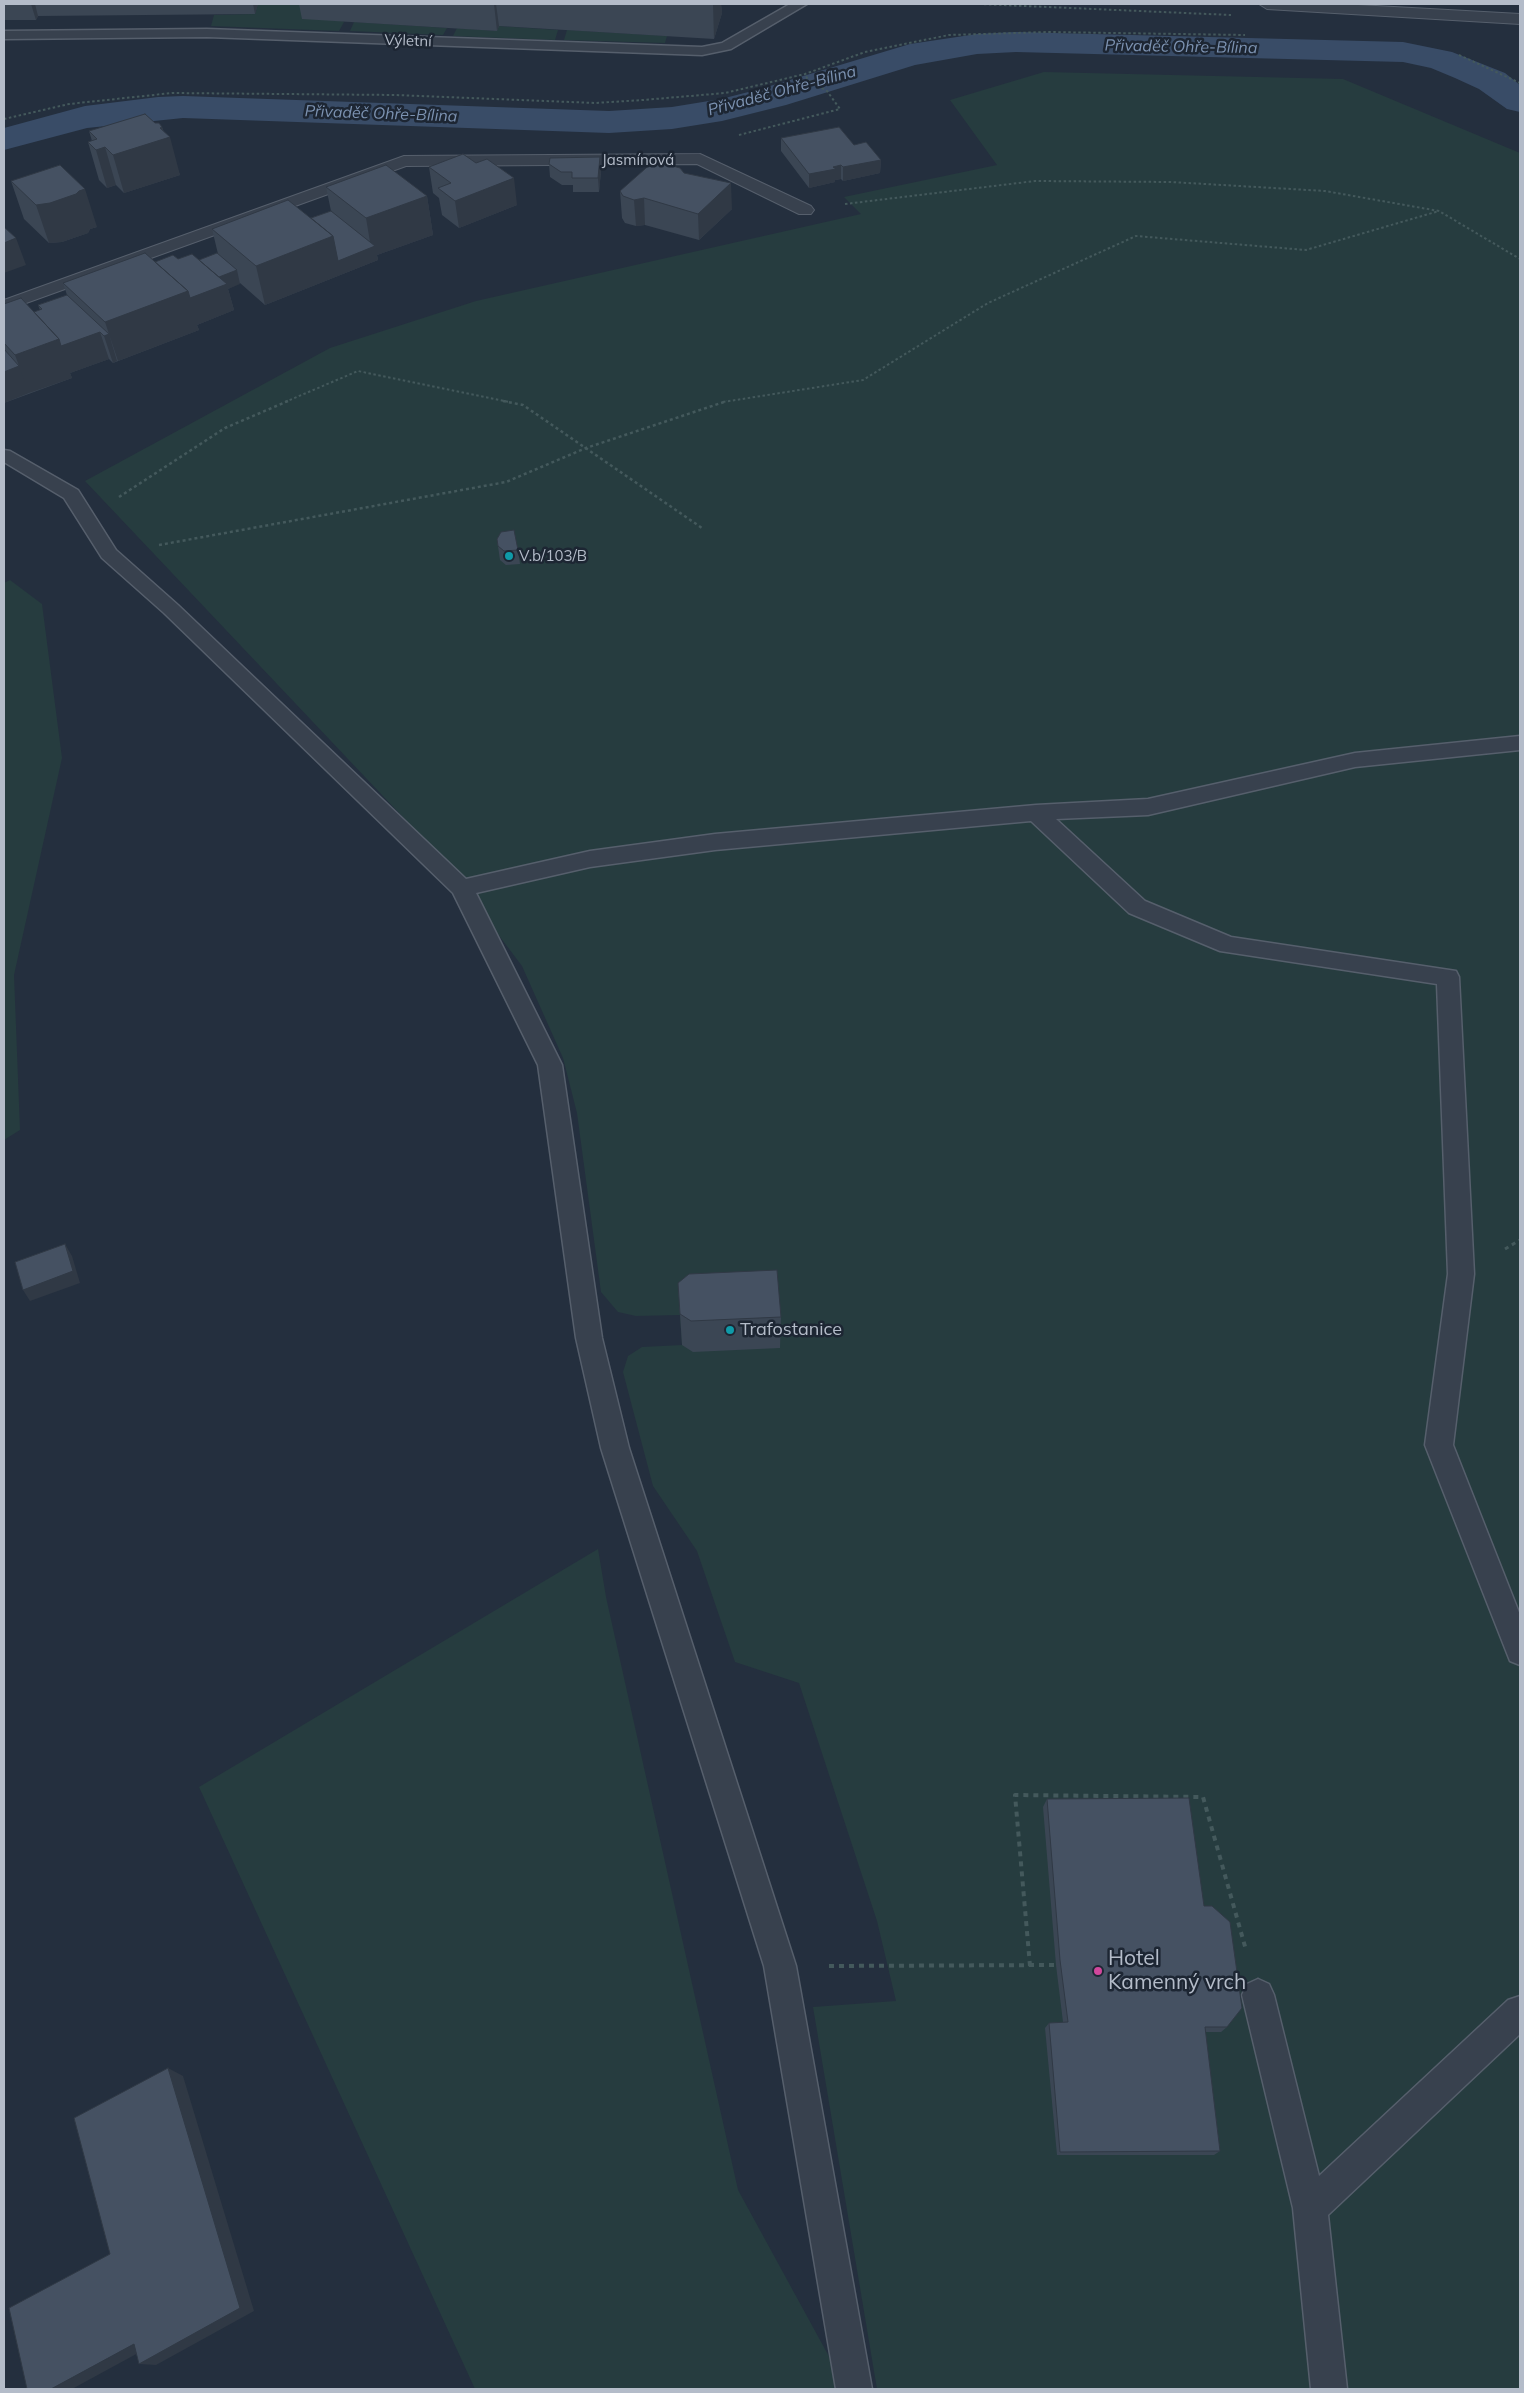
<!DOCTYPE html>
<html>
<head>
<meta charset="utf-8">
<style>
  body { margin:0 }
  #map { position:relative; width:1524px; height:2393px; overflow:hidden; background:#242f3e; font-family:Mulish,sans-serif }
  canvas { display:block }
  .frame { position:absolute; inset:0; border:5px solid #b4bcc9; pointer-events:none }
</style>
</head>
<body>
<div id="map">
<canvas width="1524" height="2393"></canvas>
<div class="frame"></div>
</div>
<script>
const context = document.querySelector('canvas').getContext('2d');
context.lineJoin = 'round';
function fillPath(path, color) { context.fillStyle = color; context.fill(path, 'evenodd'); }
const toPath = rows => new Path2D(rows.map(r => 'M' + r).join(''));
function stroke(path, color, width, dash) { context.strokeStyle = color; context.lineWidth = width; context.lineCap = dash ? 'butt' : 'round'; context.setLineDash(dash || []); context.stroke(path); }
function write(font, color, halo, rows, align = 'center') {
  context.font = font + ' Mulish,sans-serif'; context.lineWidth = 5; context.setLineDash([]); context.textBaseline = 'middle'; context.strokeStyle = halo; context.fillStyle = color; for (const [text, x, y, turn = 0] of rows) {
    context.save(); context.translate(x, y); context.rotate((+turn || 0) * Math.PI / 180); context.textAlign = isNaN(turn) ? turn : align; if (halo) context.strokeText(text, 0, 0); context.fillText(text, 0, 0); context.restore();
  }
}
fillPath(toPath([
  [258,4,311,4,344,22,339,31,211,26,214,15,255,14],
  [354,22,447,28,443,35,350,31],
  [499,26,558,30,555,40,453,36,457,28,496,31],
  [567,30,667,36,665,43,564,40],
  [1044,72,1343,79,1520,153,1520,2389,877,2389,813,2007,896,2001,877,1921,799,1683,735,1662,697,1551,653,1486,623,1372,628,1356,642,1347,682,1345,680,1315,636,1316,618,1312,601,1292,577,1113,563,1058,522,966,435,851,85,481,330,348,476,301,861,214,844,197,997,165,950,100],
  [10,580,42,604,62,758,14,975,20,1130,4,1140,4,583],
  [598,1549,606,1597,738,2190,832,2362,835,2389,475,2389,199,1787]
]), '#263c3f');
fillPath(toPath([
  [1016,32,1403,42,1452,52,1505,73,1520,85,1520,112,1507,109,1479,89,1455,78,1431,68,1403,62,1016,52,977,54,915,65,786,105,722,121,672,129,609,133,183,118,87,128,4,150,4,128,85,106,158,97,183,96,609,111,672,107,721,99,760,89,910,44,977,34,1016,32]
]), '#394c67');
const lane = toPath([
  [790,4,807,4,731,49,702,55,207,37,4,39,4,31,207,29,702,47,722,43,790,4],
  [4,450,10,451,78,490,116,550,178,605,466,879,590,851,715,834,1036,805,1148,799,1355,753,1520,736,1520,750,1355,767,1148,815,1056,819,1145,901,1231,937,1456,971,1459,977,1474,1274,1453,1445,1520,1615,1520,1665,1510,1661,1425,1445,1448,1274,1437,984,1220,951,1129,913,1031,821,715,850,590,867,476,893,562,1065,602,1338,629,1448,796,1966,872,2389,836,2389,764,1966,601,1448,576,1338,538,1065,453,893,164,613,102,558,64,498,4,462,4,450],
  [1258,1979,1269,1984,1274,1995,1319,2176,1508,2000,1520,1996,1520,2034,1328,2215,1347,2389,1311,2389,1293,2208,1242,1995,1247,1984,1258,1979]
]);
const street = toPath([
  [1259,4,1340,4,1520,14,1520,24,1267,9,1259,4],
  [700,154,811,206,814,210,811,214,799,214,697,164,406,166,4,311,4,300,404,156,700,154]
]);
stroke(lane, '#565f6c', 3);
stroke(street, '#565f6c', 2);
stroke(toPath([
  [979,4,1231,15],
  [1459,55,1520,83],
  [4,119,69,104,172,93,396,95,595,103,643,100,725,93,805,74,865,52,949,35,1048,32,1245,35],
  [739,135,840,109,827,91,808,80,805,74],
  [845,204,1035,181,1171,182,1325,191,1439,211,1520,259],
  [285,402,358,371,509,402],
  [723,402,863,380,988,303,1136,236,1306,250,1439,211]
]), '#44595c', 2, [2.5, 2.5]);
stroke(toPath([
  [503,401,523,405,702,528],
  [119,497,225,428,288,401],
  [159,545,506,482,586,448,727,401]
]), '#44595c', 2.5, [3, 3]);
stroke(toPath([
  [1505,1249,1520,1240]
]), '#44595c', 3, [4, 4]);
stroke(toPath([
  [829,1966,1056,1965],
  [1030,1966,1015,1795,1203,1797,1246,1950]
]), '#44595c', 4, [5, 5]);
fillPath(lane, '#38414e');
fillPath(street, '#38414e');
fillPath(toPath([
  [4,4,258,4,255,14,38,16,36,20,4,20],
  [299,4,721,4,722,13,714,39,499,26,497,31,302,19],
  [155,123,162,127,180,175,124,193,116,185,107,188,99,180,88,142,92,141,89,131],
  [781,138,854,145,881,160,880,173,843,181,841,179,835,180,835,182,809,188,781,151],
  [476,163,517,205,459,228,442,215,439,198,433,193,429,167],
  [549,164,601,171,599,192,573,192,573,185,562,185,550,177],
  [684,173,732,209,699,240,645,225,636,226,625,223,622,218,620,191],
  [11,181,97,227,90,229,88,233,62,242,49,243,24,219],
  [326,187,427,196,433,235,377,255,378,260,265,305,240,283,228,289,234,310,197,325,199,330,113,363,109,359,70,373,72,378,4,403,4,304,34,312,40,310,38,305,67,295,63,283,155,262,178,259,199,260,218,254,212,229,311,218,331,211],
  [497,539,518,550,520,564,506,565,500,560],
  [678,1283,781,1317,780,1348,693,1352,682,1345],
  [1047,1799,1204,1906,1227,2027,1221,2032,1205,2032,1220,2151,1214,2155,1057,2155,1045,2028,1049,2023,1063,2022,1056,1965,1043,1807]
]), '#3b4654');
fillPath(toPath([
  [31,4,35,4,38,16,36,20],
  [253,4,258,4,255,14],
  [494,4,496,4,499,26,497,31],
  [713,4,721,4,722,13,714,39],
  [162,127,165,139,170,137,180,175,124,193,113,155],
  [105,147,116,185,107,188,96,150],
  [600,157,601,171,599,192,598,178],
  [881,160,880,173,843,181,843,167],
  [841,165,841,179,835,180,835,182,809,188,809,174],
  [514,178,517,205,459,228,455,201],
  [731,183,732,209,699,240,698,214],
  [85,189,97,227,90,229,88,233,62,242,49,243,36,205],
  [427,196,433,235,377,255,378,260,265,305,256,266,333,236,371,248,366,218],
  [644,198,645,225,636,226,634,200],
  [16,238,26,265,4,273,4,243],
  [237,270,240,284,228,289,234,310,197,325,199,330,118,361,105,322],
  [100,332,109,359,70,373,72,378,29,393,15,355,59,339],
  [109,334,117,361,113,363,104,336],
  [19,366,29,393,4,403,4,372],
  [65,1244,72,1256,80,1283,30,1301,23,1290],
  [168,2068,183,2076,254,2311,156,2365,139,2364],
  [134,2344,151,2346,72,2389,51,2389]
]), '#303945');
const building = toPath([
  [145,114,155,123,159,123,162,127,160,128,170,137,113,155,105,147,96,150,88,142,97,139,89,131,145,114],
  [839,127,854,145,866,142,881,160,843,167,841,165,833,167,836,169,809,174,781,138,839,127],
  [463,154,476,163,487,159,514,178,455,201,438,188,451,183,429,167,463,154],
  [600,157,598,178,572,178,572,172,561,172,549,164,550,158,600,157],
  [654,161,680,168,684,173,731,183,698,214,644,198,634,200,623,196,620,191,654,161],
  [60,165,85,189,79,191,76,194,50,203,36,205,11,181,60,165],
  [386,165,427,196,366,218,326,187,386,165],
  [288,200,333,236,256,266,212,229,288,200],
  [331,211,375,246,338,261,333,236,311,218,331,211],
  [4,227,16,238,4,243,4,227],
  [145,253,188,291,105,322,63,283,145,253],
  [217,253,237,270,219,277,199,260,217,253],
  [192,254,227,284,190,298,188,291,155,262,173,255,178,259,192,254],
  [67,295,109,334,104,336,100,332,61,346,59,339,34,312,42,309,38,305,67,295],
  [21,298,59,339,15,355,4,343,4,304,21,298],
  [4,349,19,366,4,372,4,349],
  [514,530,518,550,504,551,498,546,497,539,501,532,514,530],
  [65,1244,73,1271,23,1290,15,1262,65,1244],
  [777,1270,781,1317,691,1321,680,1314,678,1283,689,1274,777,1270],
  [1189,1798,1204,1906,1212,1906,1230,1922,1242,2008,1227,2027,1205,2027,1220,2151,1060,2152,1049,2023,1068,2022,1060,1960,1047,1799,1189,1798],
  [168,2068,240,2308,139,2364,134,2344,51,2389,27,2389,9,2308,110,2254,74,2118,168,2068]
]);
fillPath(building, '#455162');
stroke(building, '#303945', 1);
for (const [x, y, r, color] of [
  [509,556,5,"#0f9aa8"],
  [730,1330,5,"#0f9aa8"],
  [1098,1971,5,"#d1479c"]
]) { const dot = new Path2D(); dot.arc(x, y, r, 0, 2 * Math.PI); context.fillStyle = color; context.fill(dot); stroke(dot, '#1d2633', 2); }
write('15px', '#b4bcc9', '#1d2633', [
  ["Výletní",408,41,2],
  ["Jasmínová",638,160]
]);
write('15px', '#b4bcc9', '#1d2633', [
  ["V.b/103/B",519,556]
], 'left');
write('italic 16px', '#7c92b1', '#1d2633', [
  ["Přivaděč Ohře-Bílina",1181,47,1],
  ["Přivaděč Ohře-Bílina",782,91,-15],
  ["Přivaděč Ohře-Bílina",381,114,2]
]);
write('18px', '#b4bcc9', '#1d2633', [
  ["Trafostanice",740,1330]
], 'left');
write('21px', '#b4bcc9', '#1d2633', [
  ["Hotel",1108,1959],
  ["Kamenný vrch",1108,1983]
], 'left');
</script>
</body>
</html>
